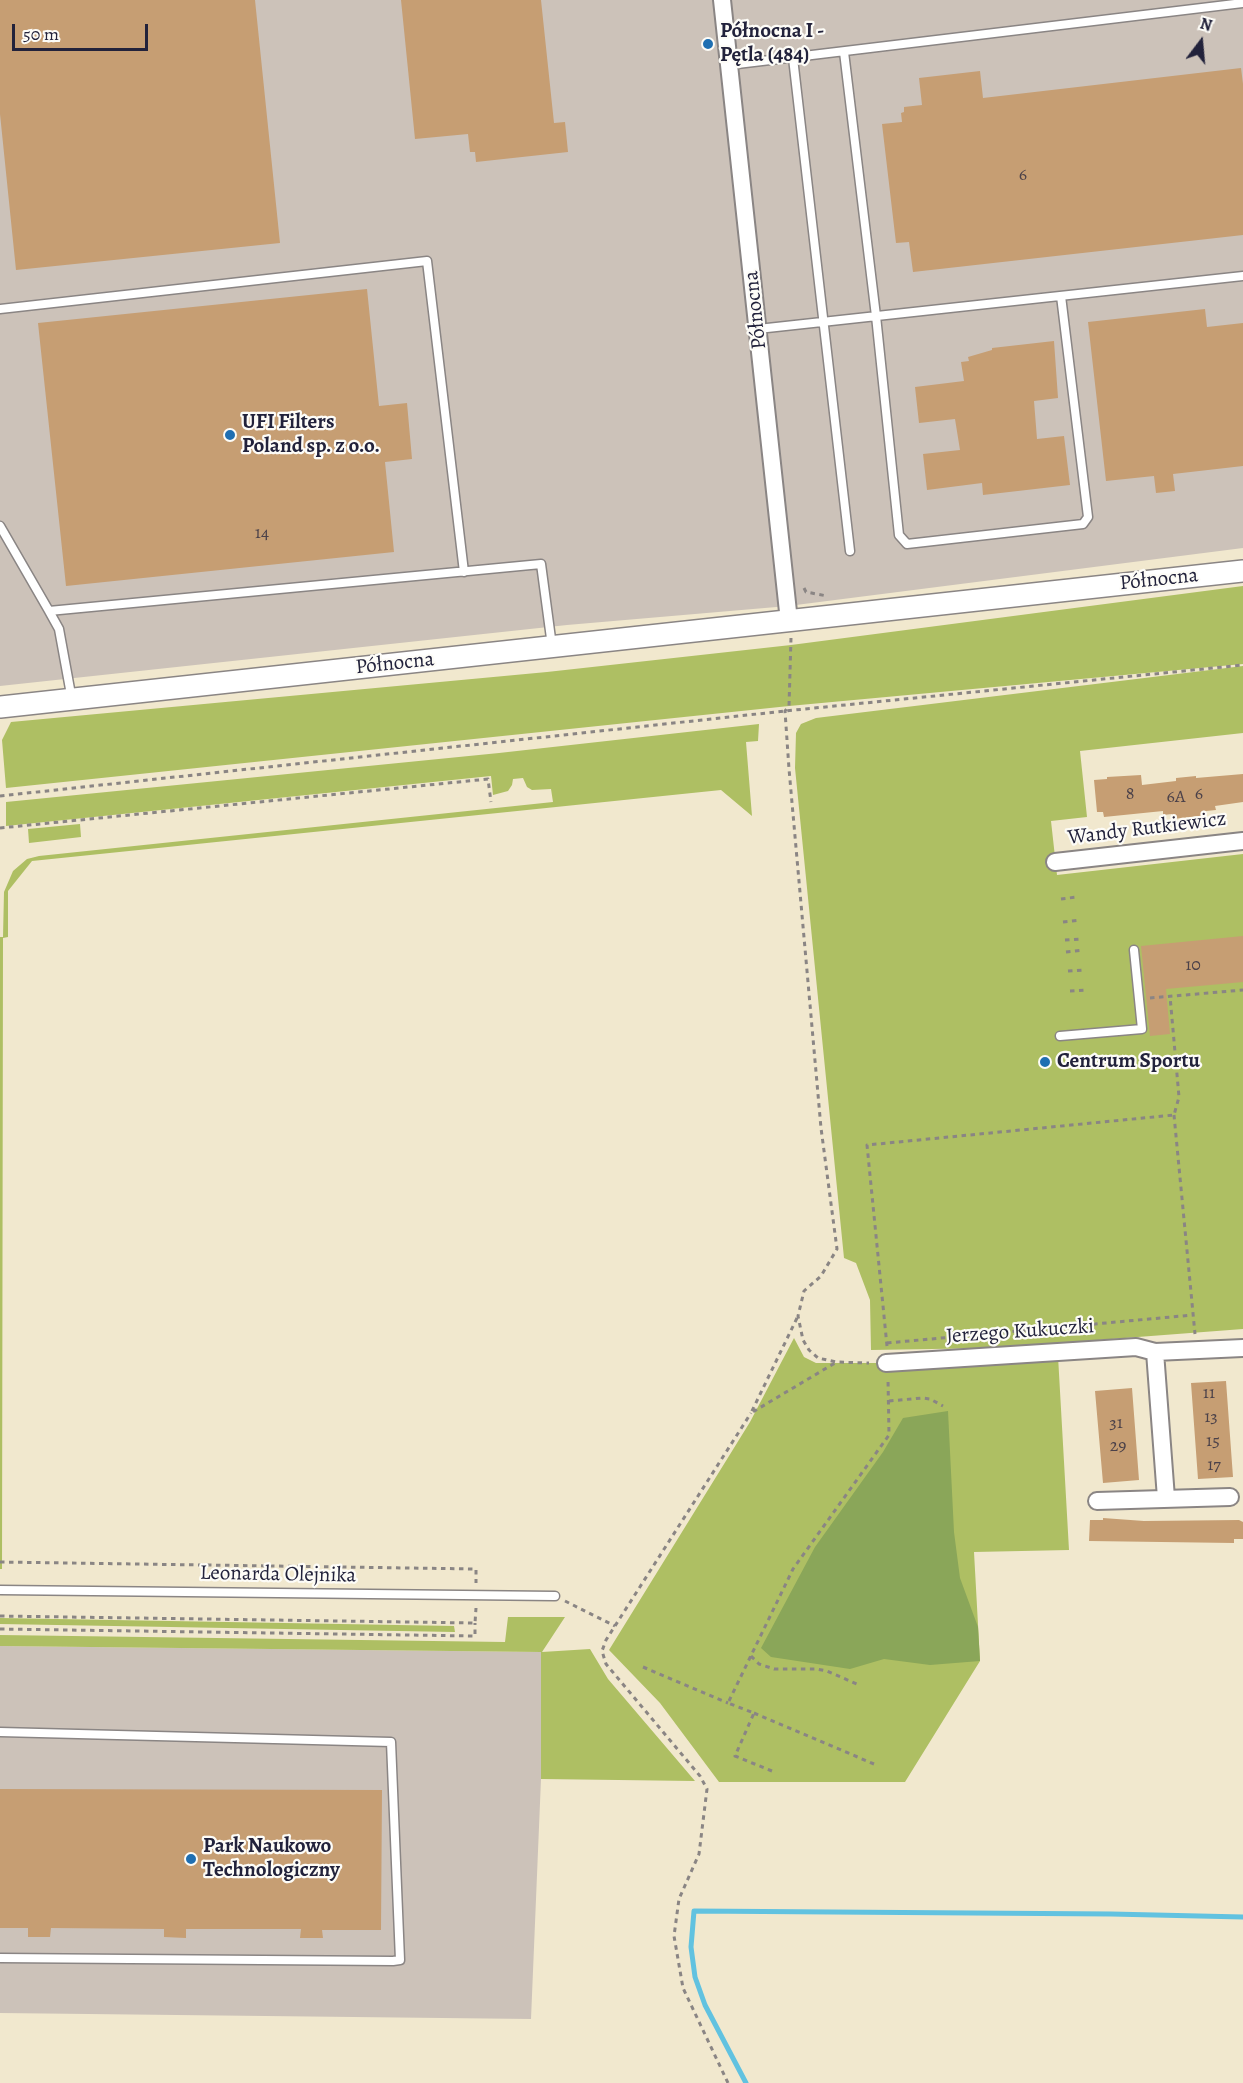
<!DOCTYPE html>
<html>
<head>
<meta charset="utf-8">
<style>
  body { margin:0 }
  #map { position:relative; width:1243px; height:2083px; overflow:hidden; background:#f1e8ce; font-family:Alegreya,serif }
  canvas { display:block }
  .north { position:absolute; left:1171px; top:12px; width:60px; height:60px; -webkit-text-stroke:4px #fdfcf7; paint-order:stroke; rotate:16deg; font-size:16px; font-weight:700; line-height:24px; text-align:center; color:#22223b }
  .north::after { content:''; display:block; margin:auto; width:21px; height:27px; background:#22223b; clip-path:polygon(50% 0,100% 100%,50% 72%,0 100%) }
  .scale { position:absolute; left:12px; top:24px; width:136px; height:27px; box-sizing:border-box; border:3px solid #22223b; border-top:0; padding-left:8px; font-size:18px; line-height:21px; white-space:nowrap; color:#22223b; -webkit-text-stroke:4px #fdfcf7; paint-order:stroke }
</style>
</head>
<body>
<div id="map">
<canvas width="1243" height="2083"></canvas>
<div class="north">N</div>
<div class="scale">50 m</div>
</div>
<script>
const context = document.querySelector('canvas').getContext('2d');
context.lineJoin = 'round';
function fillPath(path, color) { context.fillStyle = color; context.fill(path, 'evenodd'); }
const toPath = rows => new Path2D(rows.map(r => 'M' + r).join(''));
function stroke(path, color, width, dash) { context.strokeStyle = color; context.lineWidth = width; context.lineCap = dash ? 'butt' : 'round'; context.setLineDash(dash || []); context.stroke(path); }
function write(font, color, halo, rows, align = 'center') {
  context.font = font + ' Alegreya,serif'; context.lineWidth = 4.5; context.setLineDash([]); context.textBaseline = 'middle'; context.strokeStyle = halo; context.fillStyle = color; for (const [text, x, y, turn = 0] of rows) {
    context.save(); context.translate(x, y); context.rotate((+turn || 0) * Math.PI / 180); context.textAlign = isNaN(turn) ? turn : align; if (halo) context.strokeText(text, 0, 0); context.fillText(text, 0, 0); context.restore();
  }
}
fillPath(toPath([
  [0,0,1243,0,1243,548,788,606,567,625,0,686],
  [0,1646,542,1652,541,1779,531,2019,0,2013]
]), '#ccc2b9');
fillPath(toPath([
  [1243,586,1243,664,789,706,6,788,2,740,11,722,547,672,791,645],
  [1243,666,1243,733,1080,751,1087,817,1051,821,1057,875,1243,854,1243,1329,993,1348,871,1350,870,1300,856,1263,844,1258,795,768,796,733,801,724,816,718],
  [759,724,758,741,746,742,752,816,721,790,32,861,8,891,8,937,3,938,2,1569,0,1569,0,937,3,937,4,892,13,871,27,859,39,856,553,802,551,789,532,790,527,787,523,778,513,779,512,785,508,791,493,795,491,776,6,826,6,802,499,753],
  [80,824,81,837,29,843,28,829],
  [794,1338,804,1357,816,1363,886,1363,1058,1356,1069,1550,974,1552,980,1661,905,1782,719,1782,660,1703,609,1650,750,1422],
  [508,1617,565,1617,542,1652,590,1649,608,1679,695,1781,541,1779,541,1652,0,1646,0,1635,505,1642],
  [0,1618,454,1626,455,1632,0,1624]
]), '#aebf63');
fillPath(toPath([
  [948,1411,954,1532,960,1578,978,1627,980,1661,930,1665,884,1659,850,1669,771,1657,761,1648,815,1547,883,1452,903,1418]
]), '#8aa659');
stroke(toPath([
  [746,2083,705,2005,695,1977,691,1947,694,1911,1111,1914,1243,1917]
]), '#61c2e0', 5);
fillPath(toPath([
  [0,0,255,0,280,243,16,270,0,114],
  [401,0,541,0,554,123,565,122,568,152,476,162,475,152,470,152,468,134,415,139],
  [1241,68,1243,84,1243,235,913,272,909,242,896,243,882,124,902,122,901,113,904,112,904,107,922,105,919,78,980,71,983,98],
  [367,289,379,406,407,403,412,459,385,462,394,552,66,586,38,323],
  [1205,309,1207,327,1243,323,1243,466,1173,474,1175,491,1156,493,1154,476,1106,481,1088,322],
  [1054,341,1058,398,1034,401,1037,439,1064,436,1070,485,983,495,982,483,927,490,923,454,960,450,955,419,919,423,915,387,964,381,961,362,969,361,968,357,992,350,992,348],
  [1243,774,1243,802,1215,806,1216,810,1206,811,1207,815,1173,819,1172,814,1163,815,1163,811,1104,817,1103,812,1097,812,1094,780,1107,779,1107,777,1141,775,1142,785,1176,781,1176,778,1196,776,1196,778],
  [1243,936,1243,982,1166,989,1170,1034,1150,1036,1141,946],
  [1226,1381,1233,1477,1198,1479,1191,1383],
  [1132,1388,1139,1480,1103,1483,1095,1391],
  [1103,1518,1144,1521,1239,1520,1243,1522,1243,1539,1234,1539,1234,1543,1089,1541,1090,1520,1103,1520],
  [0,1789,382,1790,381,1930,322,1930,323,1938,300,1938,301,1929,186,1929,186,1938,164,1937,164,1929,51,1928,50,1937,28,1937,28,1928,0,1928]
]), '#c69e73');
const service = toPath([
  [844,52,876,316,899,535,907,544,1083,524,1088,517,1061,296],
  [793,58,850,551],
  [729,65,1243,3],
  [0,309,427,261,464,572],
  [758,329,1243,276],
  [0,526,49,611,541,564,552,646],
  [49,611,59,629,72,700],
  [1060,1036,1142,1029,1134,950],
  [0,1590,555,1596],
  [0,1732,391,1742,400,1960,393,1961,0,1958]
]);
const minor = toPath([
  [722,0,789,621],
  [1055,862,1243,841],
  [1155,1352,1166,1498],
  [886,1363,1136,1347,1155,1352,1243,1348],
  [1097,1501,1230,1497]
]);
const tertiary = toPath([
  [0,707,1243,571]
]);
stroke(service, '#8a8584', 11);
stroke(minor, '#8a8584', 20);
stroke(tertiary, '#8a8584', 24);
stroke(toPath([
  [804,588,806,592,827,596],
  [791,638,789,706,785,711,789,769,821,1128,837,1249,821,1276,804,1291,798,1316,803,1340,809,1350,818,1358,836,1362,869,1363],
  [0,796,785,711,1243,665],
  [0,828,488,779,491,802],
  [1061,899,1077,897],
  [1063,922,1080,920],
  [1065,940,1081,939],
  [1066,952,1083,950],
  [1068,971,1084,970],
  [1070,991,1086,990],
  [1150,998,1243,990],
  [1174,1115,1195,1334],
  [797,1318,751,1413,835,1363],
  [887,1343,1193,1315],
  [887,1346,867,1145,1174,1115,1179,1097,1170,996],
  [889,1401,922,1398,930,1399,943,1406],
  [0,1562,476,1569,476,1583],
  [565,1601,615,1626],
  [0,1616,475,1623,476,1608],
  [0,1629,475,1636,475,1623],
  [751,1656,759,1664,774,1669,816,1669,827,1671,859,1685],
  [643,1667,728,1703],
  [754,1713,874,1764],
  [772,1771,735,1756,754,1713,728,1703,793,1569,889,1435,888,1379],
  [728,2083,683,1988,674,1936,679,1899,699,1854,707,1789,700,1776,606,1664,602,1651,606,1640,751,1413]
]), '#8a8584', 3, [4.5, 4.5]);
stroke(service, '#fff', 8);
stroke(minor, '#fff', 16);
stroke(tertiary, '#fff', 21);
for (const [x, y, r, color] of [
  [708,44,6,"#1f6fb2"],
  [230,435,6,"#1f6fb2"],
  [1045,1062,6,"#1f6fb2"],
  [191,1859,6,"#1f6fb2"]
]) { const dot = new Path2D(); dot.arc(x, y, r, 0, 2 * Math.PI); context.fillStyle = color; context.fill(dot); stroke(dot, '#fdfcf7', 2); }
write('18px', '#4b4149', null, [
  ["6",1023,176],
  ["14",262,534],
  ["8",1130,795],
  ["6",1199,795],
  ["6A",1176,798],
  ["10",1193,966],
  ["11",1209,1394],
  ["13",1211,1418],
  ["31",1116,1424],
  ["15",1213,1442],
  ["29",1118,1447],
  ["17",1214,1466]
]);
write('bold 21px', '#22223b', '#fdfcf7', [
  ["Północna I -",720,32],
  ["Pętla (484)",720,56],
  ["UFI Filters",242,423],
  ["Poland sp. z o.o.",242,447],
  ["Centrum Sportu",1057,1062],
  ["Park Naukowo",203,1847],
  ["Technologiczny",203,1871]
], 'left');
write('21px', '#22223b', '#fdfcf7', [
  ["Północna",756,310,-96],
  ["Północna",1159,580,-6],
  ["Północna",395,664,-6],
  ["Wandy Rutkiewicz",1147,829,-7],
  ["Jerzego Kukuczki",1020,1332,-4],
  ["Leonarda Olejnika",278,1575,1]
]);
</script>
</body>
</html>
